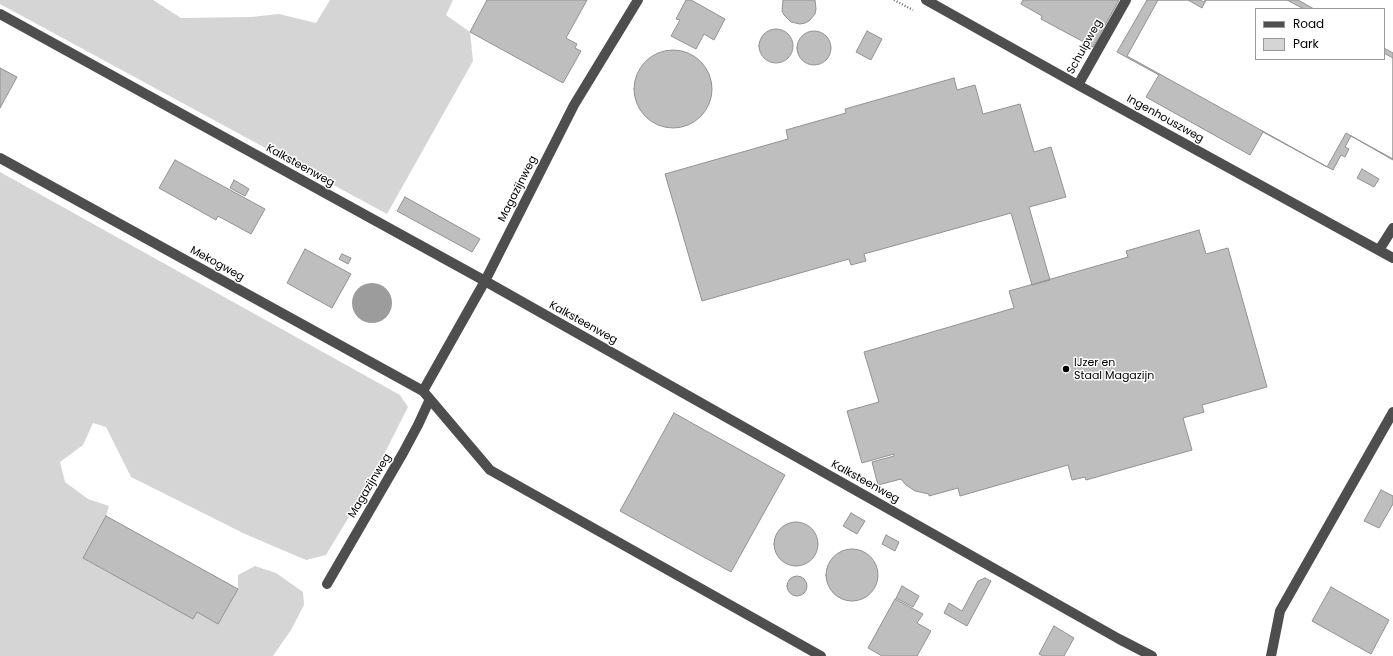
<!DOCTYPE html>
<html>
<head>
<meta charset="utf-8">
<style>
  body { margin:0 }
  #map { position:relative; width:1393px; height:656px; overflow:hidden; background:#fff; font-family:Poppins,sans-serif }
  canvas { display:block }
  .legend { position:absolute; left:1255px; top:8px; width:130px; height:52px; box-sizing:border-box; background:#fff; border:1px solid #999; margin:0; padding:5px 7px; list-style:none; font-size:12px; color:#000 }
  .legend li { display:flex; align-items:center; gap:8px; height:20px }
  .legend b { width:20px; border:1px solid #999 }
</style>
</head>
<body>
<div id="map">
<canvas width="1393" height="656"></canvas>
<ul class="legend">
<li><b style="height:5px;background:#4e4e4e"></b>Road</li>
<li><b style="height:11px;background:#d5d5d5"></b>Park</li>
</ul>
</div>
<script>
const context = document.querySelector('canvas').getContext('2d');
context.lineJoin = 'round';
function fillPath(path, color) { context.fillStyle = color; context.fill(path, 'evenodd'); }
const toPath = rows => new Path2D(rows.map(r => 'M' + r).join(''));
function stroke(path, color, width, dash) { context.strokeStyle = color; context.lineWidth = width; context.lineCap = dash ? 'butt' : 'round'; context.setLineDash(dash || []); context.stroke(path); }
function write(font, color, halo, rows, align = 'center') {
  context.font = font + ' Poppins,sans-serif'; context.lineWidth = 3; context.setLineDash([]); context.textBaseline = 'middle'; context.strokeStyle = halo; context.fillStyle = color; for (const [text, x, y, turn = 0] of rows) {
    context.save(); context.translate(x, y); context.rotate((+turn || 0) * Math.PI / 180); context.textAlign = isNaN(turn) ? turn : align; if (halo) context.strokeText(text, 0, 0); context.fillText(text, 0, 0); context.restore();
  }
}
fillPath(toPath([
  [0,0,153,0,181,18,251,17,279,14,316,23,330,0,453,0,446,15,470,32,473,61,387,214,0,4],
  [0,172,400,395,408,407,371,480,326,555,306,560,245,534,131,477,106,427,93,423,83,445,60,462,65,482,88,499,109,506,106,516,83,558,193,619,197,612,218,624,238,589,238,575,255,566,276,573,303,592,304,605,291,630,273,656,0,656]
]), '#d5d5d5');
fillPath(toPath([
  '352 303a20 20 0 1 1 40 0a20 20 0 1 1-40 0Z'
]), '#9c9c9c');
const building = toPath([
  [487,0,587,0,566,38,577,44,575,48,581,51,563,83,470,32,487,0],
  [686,0,691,0,725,19,714,40,704,34,696,49,671,36,680,20,676,19,686,0],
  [783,0,815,0,816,9,815,14,809,21,805,23,800,24,791,22,784,15,782,11,783,0],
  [1023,0,1119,0,1093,47,1041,19,1042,16,1021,4,1023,0],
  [1147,0,1188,0,1202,8,1206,0,1287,0,1304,9,1256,9,1256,59,1384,59,1384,53,1393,58,1393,159,1346,133,1327,167,1263,132,1250,155,1146,97,1159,75,1117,52,1147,0],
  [1158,0,1200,0,1204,2,1205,0,1298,0,1314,9,1256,9,1256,59,1384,59,1384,48,1393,53,1393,160,1351,136,1345,147,1349,149,1345,157,1341,155,1333,170,1127,56,1158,0],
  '759 46a17 17 0 1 1 34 0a17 17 0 1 1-34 0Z',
  [867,31,882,39,871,60,856,52,867,31],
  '797 48a17 17 0 1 1 34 0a17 17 0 1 1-34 0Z',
  '634 89a39 39 0 1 1 78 0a39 39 0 1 1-78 0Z',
  [0,68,17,77,0,108,0,68],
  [954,78,957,90,975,85,983,114,1020,104,1034,152,1051,147,1066,197,1029,207,1050,280,1032,285,1011,213,864,254,866,261,851,265,849,259,702,301,665,174,788,139,786,130,846,113,845,109,954,78],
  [175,160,265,209,251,234,218,216,216,220,159,188,175,160],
  [1362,169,1379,179,1374,187,1357,178,1362,169],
  [234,180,249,189,245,196,230,188,234,180],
  [405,197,480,239,472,252,397,211,405,197],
  [1199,230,1206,254,1228,248,1267,387,1202,405,1204,412,1183,418,1192,450,1086,480,1085,477,1072,480,1068,465,960,496,958,488,929,496,929,494,915,491,906,485,901,479,878,485,872,462,894,456,894,454,862,463,847,411,879,402,864,352,1014,308,1009,291,1128,257,1126,251,1199,230],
  [305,249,351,274,332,308,287,283,305,249],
  [342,254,351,258,348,264,339,259,342,254],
  [674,413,785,475,731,572,620,511,674,413],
  [1381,490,1393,496,1393,504,1379,528,1364,521,1381,490],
  [851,513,865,521,857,534,843,526,851,513],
  [106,516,238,589,218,624,197,612,193,619,83,558,106,516],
  '774 544a22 22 0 1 1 44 0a22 22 0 1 1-44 0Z',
  [886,535,899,542,895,551,882,544,886,535],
  '826 575a26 26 0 1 1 52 0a26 26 0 1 1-52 0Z',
  '787 586a10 10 0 1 1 20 0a10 10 0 1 1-20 0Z',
  [985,578,991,581,967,626,944,613,949,603,962,611,978,581,985,578],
  [902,586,919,596,913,607,896,598,902,586],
  [1331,587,1389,620,1371,654,1312,621,1331,587],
  [895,599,923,614,917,623,931,631,917,656,882,656,868,648,895,599],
  [1054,626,1074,638,1064,656,1043,656,1039,654,1054,626]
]);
fillPath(building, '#bebebe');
stroke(building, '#929292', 1);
stroke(toPath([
  [894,0,913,10]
]), '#707070', 2.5, [1, 2]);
stroke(toPath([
  [926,0,1078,85,1393,258],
  [0,14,485,281,1119,639,1152,656],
  [1078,85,1126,0],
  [0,158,423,391,490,470,821,656],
  [1379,250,1393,228],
  [423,391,485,281,574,105,638,0],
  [327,584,403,453,418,425,430,399],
  [1271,656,1280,611,1393,412]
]), '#4e4e4e', 10);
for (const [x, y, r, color] of [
  [1066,369,4,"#000"]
]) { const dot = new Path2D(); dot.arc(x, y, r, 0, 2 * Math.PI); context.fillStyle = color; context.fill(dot); stroke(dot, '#fff', 1.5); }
write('11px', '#000', '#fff', [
  ["Schulpweg",1085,47,-61],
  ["Ingenhouszweg",1165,119,29],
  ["Kalksteenweg",300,166,29],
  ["Magazijnweg",518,189,-63],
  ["Mekogweg",217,264,29],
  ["Kalksteenweg",583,323,29],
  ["Kalksteenweg",865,482,29],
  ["Magazijnweg",370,486,-59]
]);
write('11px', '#000', '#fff', [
  ["IJzer en",1074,363],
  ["Staal Magazijn",1074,376]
], 'left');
</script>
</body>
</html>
